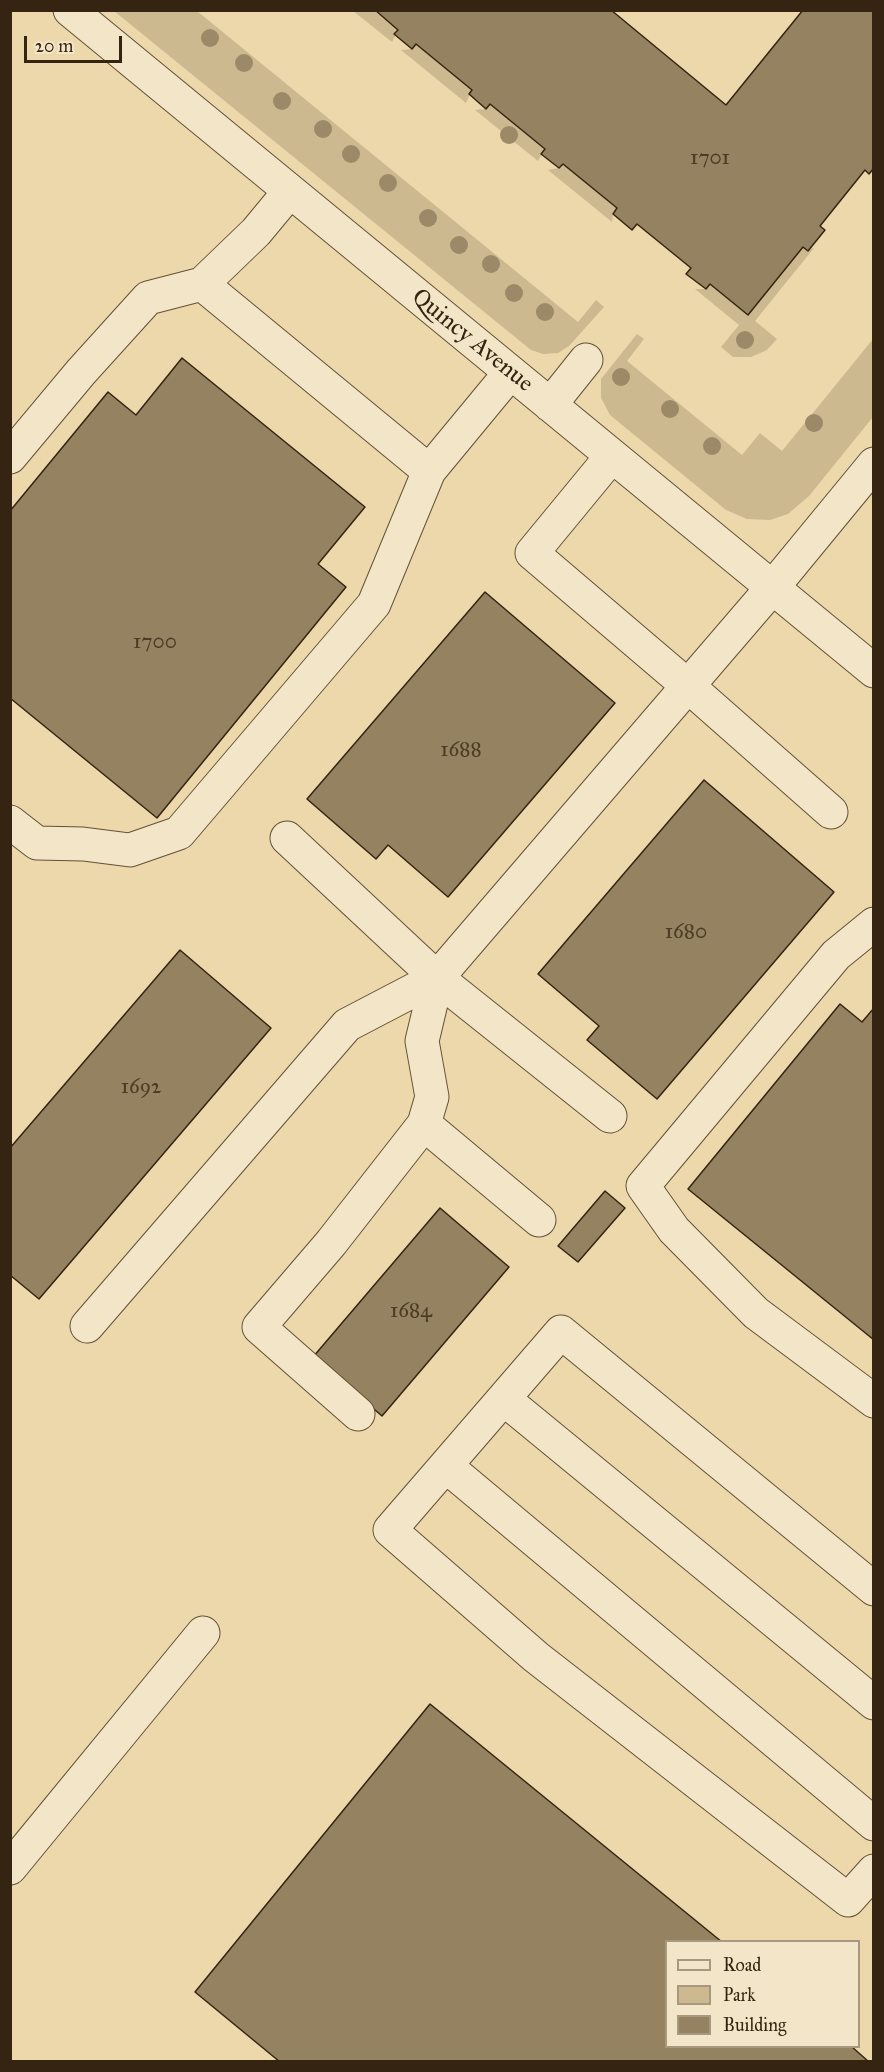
<!DOCTYPE html>
<html>
<head>
<meta charset="utf-8">
<style>
  body { margin:0 }
  #map { position:relative; width:884px; height:2072px; overflow:hidden; background:#ecd8aa; font-family:"IM FELL Great Primer",serif }
  canvas { display:block }
  .frame { position:absolute; inset:0; border:12px solid #342411; pointer-events:none }
  .legend { position:absolute; left:665px; top:1940px; width:195px; height:108px; box-sizing:border-box; background:#f3e6c8; border:2px solid #a7987f; margin:0; padding:8px 10px; list-style:none; font-size:18px; color:#342411 }
  .legend li { display:flex; align-items:center; gap:12px; height:30px }
  .legend b { width:30px; border:2px solid #a7987f }
  .scale { position:absolute; left:24px; top:36px; width:98px; height:27px; box-sizing:border-box; border:3px solid #342411; border-top:0; padding-left:8px; font-size:18px; line-height:21px; white-space:nowrap; color:#342411; -webkit-text-stroke:4px #f3e6c8; paint-order:stroke }
</style>
</head>
<body>
<div id="map">
<canvas width="884" height="2072"></canvas>
<div class="frame"></div>
<ul class="legend">
<li><b style="height:8px;background:#f3e6c8"></b>Road</li>
<li><b style="height:16px;background:#cdb990"></b>Park</li>
<li><b style="height:16px;background:#948261"></b>Building</li>
</ul>
<div class="scale">20 m</div>
</div>
<script>
const context = document.querySelector('canvas').getContext('2d');
context.lineJoin = 'round';
function fillPath(path, color) { context.fillStyle = color; context.fill(path, 'evenodd'); }
const toPath = rows => new Path2D(rows.map(r => 'M' + r).join(''));
function stroke(path, color, width, dash) { context.strokeStyle = color; context.lineWidth = width; context.lineCap = dash ? 'butt' : 'round'; context.setLineDash(dash || []); context.stroke(path); }
function write(font, color, halo, rows, align = 'center') {
  context.font = font + ' "IM FELL Great Primer",serif'; context.lineWidth = 4.5; context.setLineDash([]); context.textBaseline = 'middle'; context.strokeStyle = halo; context.fillStyle = color; for (const [text, x, y, turn = 0] of rows) {
    context.save(); context.translate(x, y); context.rotate((+turn || 0) * Math.PI / 180); context.textAlign = isNaN(turn) ? turn : align; if (halo) context.strokeText(text, 0, 0); context.fillText(text, 0, 0); context.restore();
  }
}
fillPath(toPath([
  [114,11,197,11,578,322,596,300,604,307,569,346,558,353,543,354,531,350],
  [353,11,375,11,398,30,392,42],
  [416,44,472,90,466,103,401,50,412,49],
  [490,104,545,149,538,161,475,110,486,109],
  [563,164,617,208,613,214,612,222,548,170,559,168],
  [803,247,808,250,814,248,755,321,777,339,767,350,751,357,733,357,721,347,739,325,695,289,706,289,710,284,748,314],
  [637,334,644,339,627,361,742,455,760,433,782,451,873,339,873,417,809,496,788,514,770,520,747,519,726,510,610,415,601,398,601,379]
]), '#cdb990');
const building = toPath([
  [375,10,611,10,726,105,803,10,874,10,874,168,869,174,865,170,820,226,825,230,808,251,803,247,748,315,710,284,706,289,686,274,691,268,637,224,632,230,613,214,617,208,563,164,559,168,541,154,545,149,490,104,486,109,469,94,472,90,416,44,412,49,394,34,398,30,375,10],
  [182,358,365,507,318,564,346,587,157,818,10,698,10,511,108,392,136,415,182,358],
  [485,592,615,703,448,897,388,845,376,859,307,799,485,592],
  [704,780,834,892,657,1099,587,1040,599,1026,538,974,704,780],
  [180,950,271,1028,39,1299,10,1275,10,1148,180,950],
  [840,1004,862,1022,874,1008,874,1340,688,1189,840,1004],
  [605,1191,625,1208,578,1262,558,1246,605,1191],
  [440,1208,509,1267,382,1416,313,1357,440,1208],
  [430,1704,722,1942,666,1942,666,2046,851,2046,869,2062,280,2062,195,1992,430,1704]
]);
fillPath(building, '#948261');
stroke(building, '#342411', 1.5);
const minor = toPath([
  [70,10,874,671],
  [290,191,256,232,202,284,429,471,510,373],
  [550,405,586,360],
  [10,457,81,372,148,298,202,284],
  [611,457,532,553,688,686,831,812],
  [10,822,37,843,83,844,130,850,179,833,374,604,429,471],
  [287,838,437,978,610,1116],
  [874,924,836,955,643,1186,674,1230,756,1313,874,1401],
  [424,1124,539,1220],
  [87,1326,347,1025,437,978,772,588,874,464],
  [504,1399,874,1703],
  [358,1414,259,1327,331,1243,424,1124,432,1097,422,1041,437,978],
  [446,1466,874,1824],
  [874,1589,561,1332,390,1530,536,1657,848,1900,874,1871],
  [10,1868,203,1633]
]);
stroke(minor, '#625137', 35);
stroke(minor, '#f3e6c8', 33);
context.fillStyle = '#9c8967';
for (const [x, y] of [
  [210,38],
  [244,63],
  [282,101],
  [323,129],
  [509,135],
  [351,154],
  [388,183],
  [428,218],
  [459,245],
  [491,264],
  [514,293],
  [545,312],
  [745,340],
  [621,377],
  [670,409],
  [814,423],
  [712,446]
]) { context.beginPath(); context.arc(x, y, 9, 0, 2 * Math.PI); context.fill(); }
write('21px', '#4c3c25', null, [
  ["1701",710,159],
  ["1700",155,643],
  ["1688",461,751],
  ["1680",686,933],
  ["1692",141,1088],
  ["1684",411,1312]
]);
write('24px', '#342411', '#f3e6c8', [
  ["Quincy Avenue",472,341,39]
]);
</script>
</body>
</html>
